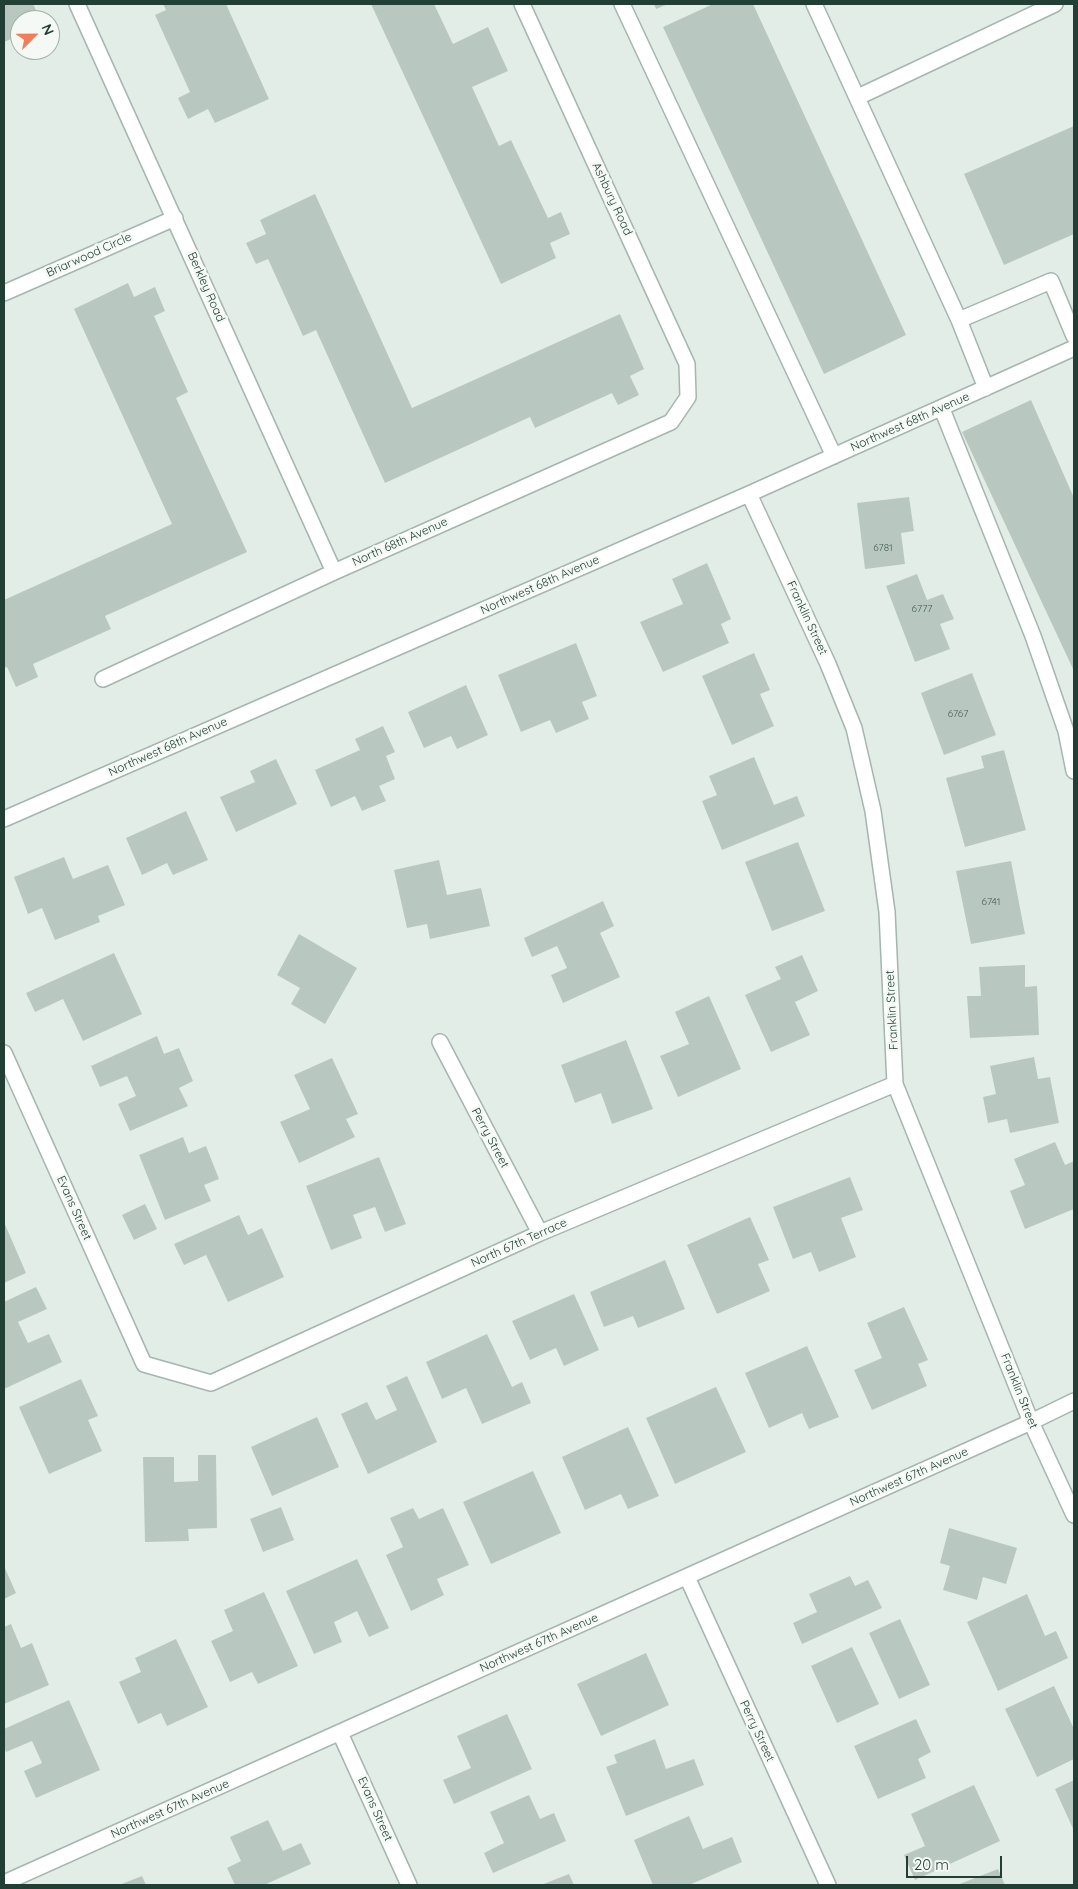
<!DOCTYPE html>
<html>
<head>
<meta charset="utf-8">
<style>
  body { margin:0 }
  #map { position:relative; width:1078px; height:1889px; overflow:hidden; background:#e3ede8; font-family:Quicksand,sans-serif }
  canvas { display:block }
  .frame { position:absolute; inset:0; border:5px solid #223f36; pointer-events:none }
  .north { position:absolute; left:10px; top:10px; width:50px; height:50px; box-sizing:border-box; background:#f4f9f6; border:1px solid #a0afa9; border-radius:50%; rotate:67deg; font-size:14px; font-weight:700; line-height:20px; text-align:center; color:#223f36 }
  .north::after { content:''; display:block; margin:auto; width:18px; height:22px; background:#f37c5b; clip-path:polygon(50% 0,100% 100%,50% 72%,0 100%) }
  .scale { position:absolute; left:906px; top:1856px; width:96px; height:22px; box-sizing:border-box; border:2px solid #223f36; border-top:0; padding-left:6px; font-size:15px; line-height:18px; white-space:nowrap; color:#223f36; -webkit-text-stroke:4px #f4f9f6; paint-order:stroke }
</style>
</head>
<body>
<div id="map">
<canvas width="1078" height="1889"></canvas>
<div class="frame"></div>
<div class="north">N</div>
<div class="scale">20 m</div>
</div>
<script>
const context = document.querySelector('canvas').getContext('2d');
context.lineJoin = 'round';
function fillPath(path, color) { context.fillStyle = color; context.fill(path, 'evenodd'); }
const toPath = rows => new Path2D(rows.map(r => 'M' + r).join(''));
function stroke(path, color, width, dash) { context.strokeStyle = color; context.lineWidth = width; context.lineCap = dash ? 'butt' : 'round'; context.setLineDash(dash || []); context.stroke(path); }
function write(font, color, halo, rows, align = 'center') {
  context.font = font + ' Quicksand,sans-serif'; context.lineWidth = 5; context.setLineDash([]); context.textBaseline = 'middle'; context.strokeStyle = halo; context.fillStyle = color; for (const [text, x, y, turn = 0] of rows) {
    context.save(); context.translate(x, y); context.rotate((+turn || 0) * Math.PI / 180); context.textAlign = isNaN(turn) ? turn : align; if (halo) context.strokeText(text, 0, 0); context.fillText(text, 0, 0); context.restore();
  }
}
fillPath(toPath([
  [4,4,33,4,41,20,20,20,20,35,4,42],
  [163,4,226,4,269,99,215,123,208,109,188,119,178,98,190,92,155,15,166,10],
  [371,4,434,4,453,44,488,27,508,71,472,87,499,146,511,140,548,218,561,212,570,234,550,243,556,258,501,284],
  [654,4,668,4,656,9],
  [713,4,753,4,906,335,824,374,663,27],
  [1074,126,1074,234,1004,265,964,174],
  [315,194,412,408,620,314,644,369,630,376,639,395,618,405,612,393,535,428,530,417,385,483,316,330,303,336,268,259,256,264,246,243,266,234,260,220],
  [128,283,134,297,155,287,165,311,154,316,188,392,176,398,247,552,105,616,111,629,33,664,38,677,16,687,7,667,4,668,4,600,172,524,74,309],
  [1031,400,1074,498,1074,671,962,432],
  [909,497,914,531,901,533,905,564,865,569,857,503],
  [707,563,731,619,721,624,729,643,663,672,640,622,683,604,672,579],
  [917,574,927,600,943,594,954,619,940,624,950,649,915,662,886,586],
  [576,643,597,696,582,702,589,719,556,733,550,720,521,732,498,675],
  [754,653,770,690,760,694,774,726,732,745,702,676],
  [972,673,996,735,944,755,921,693],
  [466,685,488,735,457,749,451,736,424,748,408,712],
  [383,726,395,752,386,756,395,779,379,786,386,801,362,811,355,796,331,807,315,770,360,750,355,739],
  [1004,750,1026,830,965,847,946,778,984,768,981,756],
  [754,757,774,805,797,796,805,816,722,850,702,801,717,795,709,776],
  [276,759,297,804,236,832,220,797,255,782,250,771],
  [186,811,208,860,173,875,167,863,142,875,126,838],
  [798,842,825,911,772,931,745,862],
  [64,857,73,879,108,865,125,905,98,916,100,922,55,940,42,908,28,914,14,877],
  [439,860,447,895,481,888,490,926,430,939,427,924,407,928,394,870],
  [1011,861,1025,934,971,944,956,871],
  [603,901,614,926,600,933,620,977,563,1003,551,975,567,968,557,946,532,957,524,938],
  [299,934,357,968,325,1024,291,1004,300,988,277,975],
  [114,953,142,1014,83,1041,63,999,35,1012,26,993],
  [802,955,818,991,795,1002,810,1035,771,1052,745,995,781,979,775,967],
  [1025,965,1025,987,1037,986,1039,1035,970,1038,967,996,981,996,979,967],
  [709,996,741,1069,678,1097,660,1056,689,1044,675,1012],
  [157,1036,164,1054,179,1048,193,1081,179,1088,188,1106,130,1131,118,1104,136,1096,127,1076,100,1087,91,1066],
  [626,1040,653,1109,612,1124,601,1093,575,1103,561,1065],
  [1034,1057,1038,1079,1050,1077,1059,1123,1010,1133,1007,1119,988,1123,983,1097,996,1094,990,1066],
  [332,1058,358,1114,346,1119,355,1137,299,1163,280,1122,310,1109,294,1075],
  [183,1137,189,1153,206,1146,219,1179,204,1185,211,1201,165,1220,139,1155],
  [1055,1142,1065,1165,1074,1161,1074,1209,1025,1229,1010,1191,1025,1185,1014,1159],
  [379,1157,406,1224,385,1232,375,1207,353,1215,362,1238,331,1250,306,1186],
  [850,1177,863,1210,841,1218,856,1257,819,1272,811,1252,793,1259,773,1207],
  [145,1204,157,1229,134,1240,122,1215],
  [239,1215,248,1235,262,1228,284,1277,228,1302,206,1255,184,1265,174,1244],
  [750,1217,769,1260,758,1264,770,1291,717,1314,687,1245],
  [4,1222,26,1273,4,1283],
  [665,1260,685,1309,638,1328,633,1316,604,1327,590,1292],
  [36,1287,47,1309,18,1322,28,1343,49,1334,62,1362,4,1389,4,1302],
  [574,1294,599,1350,564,1366,556,1348,530,1360,512,1321],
  [904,1307,928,1360,918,1364,927,1386,872,1410,854,1370,882,1358,867,1323],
  [487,1334,512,1387,522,1382,531,1403,482,1424,466,1388,442,1399,426,1362],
  [807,1346,839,1417,809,1429,802,1413,769,1428,745,1373],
  [407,1376,437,1442,368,1474,341,1414,367,1402,376,1420,397,1410,386,1386],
  [81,1379,98,1416,88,1420,102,1451,49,1474,19,1407],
  [716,1387,746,1452,675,1484,646,1418],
  [317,1417,339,1467,272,1496,251,1447],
  [628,1427,659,1496,628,1509,621,1494,585,1510,562,1457],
  [198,1455,216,1455,217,1528,188,1529,189,1541,145,1542,143,1457,174,1457,174,1482,198,1481],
  [533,1471,561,1533,491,1564,463,1502],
  [281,1507,294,1540,263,1552,250,1519],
  [413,1508,419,1519,443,1508,469,1565,437,1579,444,1595,411,1611,386,1555,403,1547,390,1518],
  [949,1528,1017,1548,1006,1584,983,1577,977,1600,943,1590,950,1566,940,1563],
  [357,1559,389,1628,369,1637,357,1611,334,1622,342,1642,314,1654,286,1591],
  [4,1566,16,1593,4,1599],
  [850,1576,855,1586,868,1580,882,1608,802,1644,793,1623,817,1612,809,1594],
  [264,1592,298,1666,258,1684,252,1672,230,1682,211,1641,233,1631,224,1610],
  [1027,1594,1045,1636,1056,1631,1068,1658,998,1691,967,1622],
  [900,1619,930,1685,899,1699,869,1633],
  [11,1624,21,1648,32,1643,49,1685,4,1704,4,1627],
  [176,1639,208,1707,167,1726,161,1713,138,1724,119,1682,141,1672,135,1658],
  [852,1647,879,1704,837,1723,811,1666],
  [646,1653,669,1705,601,1736,577,1684],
  [1054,1686,1074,1729,1074,1759,1037,1777,1005,1709],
  [69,1700,100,1770,36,1798,24,1771,42,1763,32,1741,6,1752,4,1746,4,1729],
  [507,1714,532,1769,454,1804,443,1780,471,1768,457,1736],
  [916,1719,931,1752,918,1759,926,1778,878,1799,854,1746],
  [655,1739,666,1769,694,1759,704,1785,626,1816,606,1767,617,1763,614,1755],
  [1074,1780,1074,1831,1055,1789],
  [974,1785,1000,1841,915,1880,904,1855,925,1846,911,1814],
  [529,1795,540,1819,554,1813,566,1841,493,1873,484,1853,504,1843,490,1812],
  [689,1816,703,1849,732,1837,742,1862,689,1885,653,1885,634,1840],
  [268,1820,283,1851,301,1843,311,1864,264,1885,235,1885,227,1868,241,1861,230,1837],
  [998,1869,1005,1885,957,1885],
  [569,1874,574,1885,541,1885],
  [142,1876,146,1885,119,1885]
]), '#b8c8c1');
const minor = toPath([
  [77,4,334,572],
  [622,4,834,456],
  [814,4,959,320,986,388],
  [858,97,1055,4],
  [4,293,175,218],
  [959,320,1051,281,1074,336],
  [942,409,1033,636,1066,731,1074,771],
  [749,494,828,664,854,728,873,811,887,912,895,1084,1031,1422,1074,1515],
  [103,679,334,572,671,422,688,397,687,364,522,4],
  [4,819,749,494,1074,348],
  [440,1042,540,1233],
  [4,1053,144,1364,211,1383,540,1233,895,1084],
  [687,1577,828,1885],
  [340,1733,409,1885],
  [4,1883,1031,1422,1074,1401]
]);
stroke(minor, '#a5b5af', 18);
stroke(minor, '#fff', 15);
write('10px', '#486159', null, [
  ["6781",883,548],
  ["6777",922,609],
  ["6767",958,714],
  ["6741",991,902]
]);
write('12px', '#223f36', '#f4f9f6', [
  ["Ashbury Road",612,199,65],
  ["Briarwood Circle",89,255,-24],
  ["Berkley Road",206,287,66],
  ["Northwest 68th Avenue",910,422,-24],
  ["North 68th Avenue",400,542,-24],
  ["Northwest 68th Avenue",540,585,-24],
  ["Franklin Street",807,618,65],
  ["Northwest 68th Avenue",168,747,-24],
  ["Franklin Street",892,1010,-93],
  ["Perry Street",490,1138,62],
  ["Evans Street",74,1208,66],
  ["North 67th Terrace",519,1243,-24],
  ["Franklin Street",1019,1391,68],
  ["Northwest 67th Avenue",909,1477,-24],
  ["Northwest 67th Avenue",539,1643,-24],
  ["Perry Street",757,1731,65],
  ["Northwest 67th Avenue",170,1809,-24],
  ["Evans Street",375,1809,66]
]);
</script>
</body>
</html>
